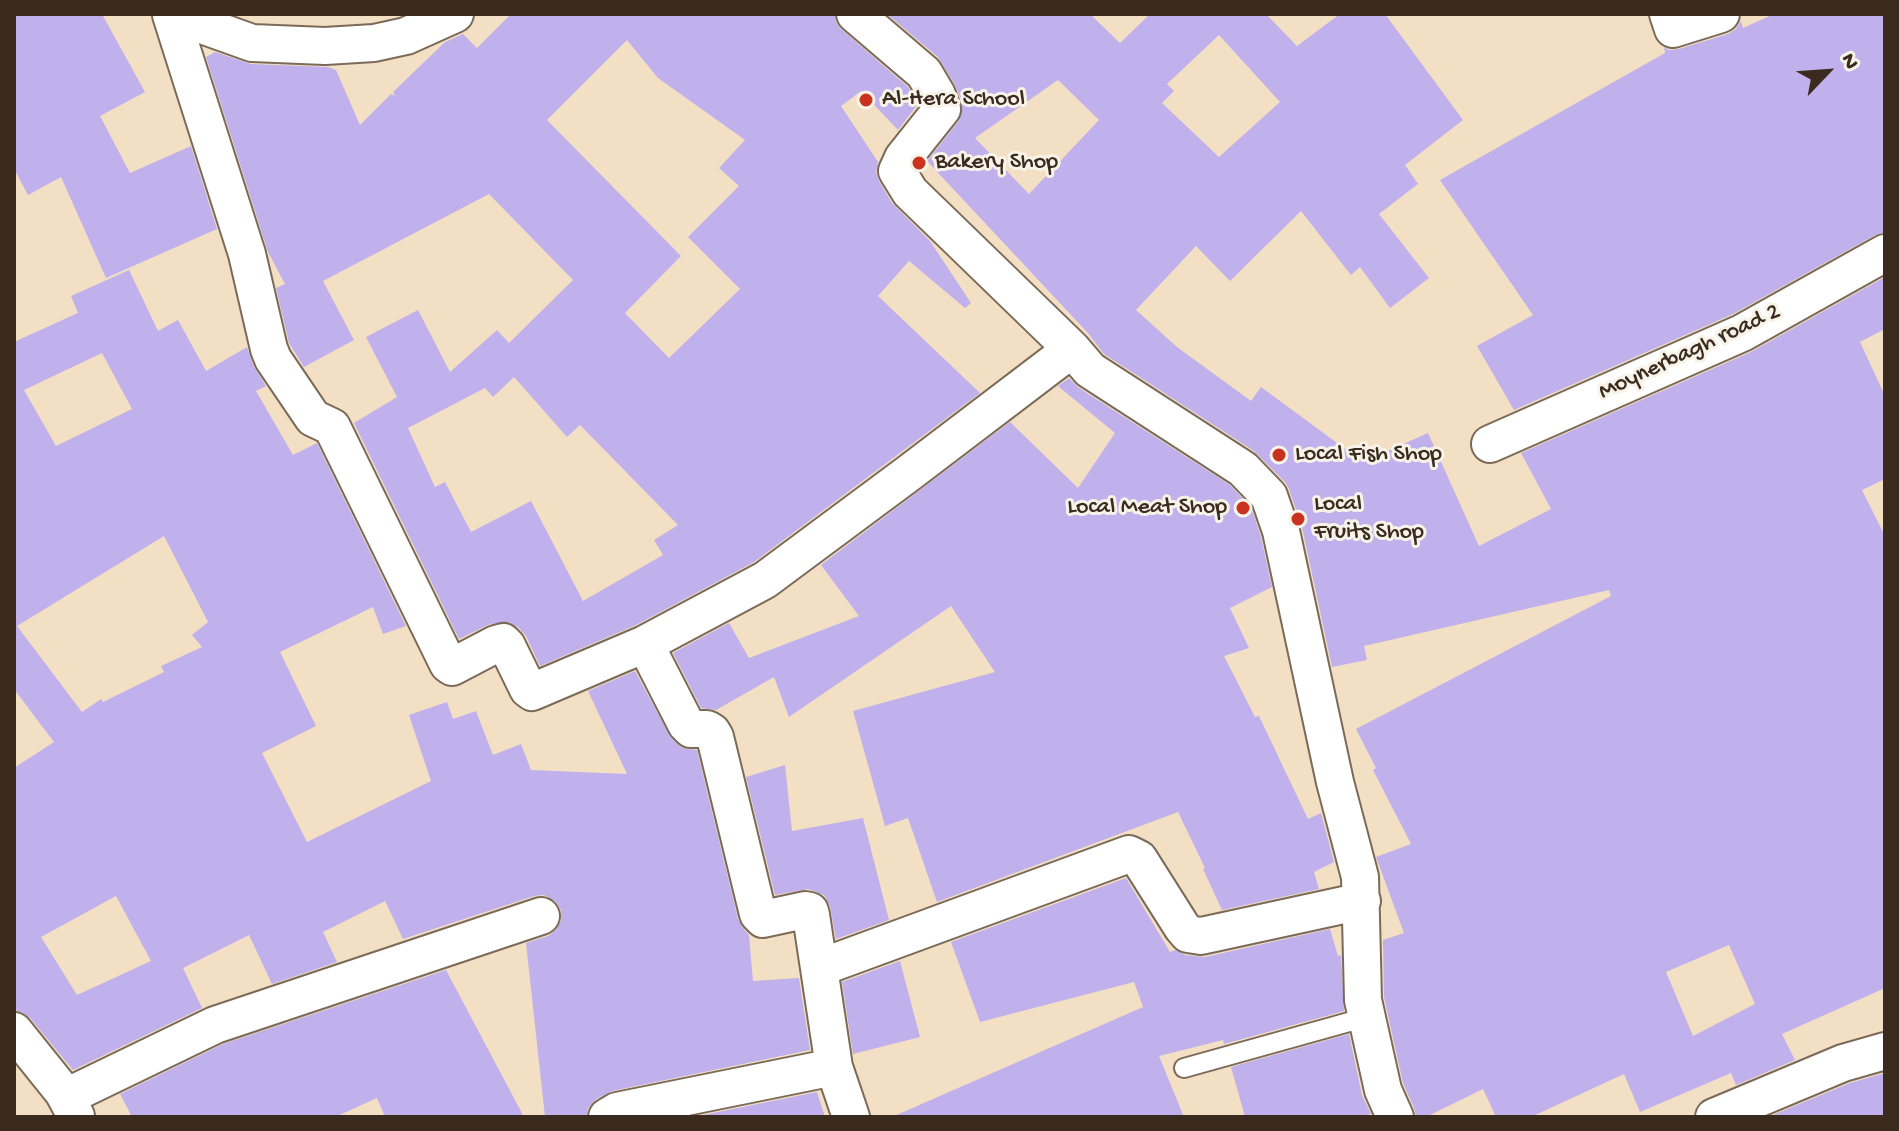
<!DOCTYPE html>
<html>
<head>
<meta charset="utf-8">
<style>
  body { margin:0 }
  #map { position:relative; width:1899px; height:1131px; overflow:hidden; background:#f3e0c4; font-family:"Gochi Hand",sans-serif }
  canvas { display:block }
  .frame { position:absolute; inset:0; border:16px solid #3b2a1e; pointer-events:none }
  .north { position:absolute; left:1787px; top:32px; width:80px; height:80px; -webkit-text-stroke:6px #f7f3e8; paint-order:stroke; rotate:65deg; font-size:22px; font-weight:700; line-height:32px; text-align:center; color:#3b2a1e }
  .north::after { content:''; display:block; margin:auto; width:28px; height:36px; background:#3b2a1e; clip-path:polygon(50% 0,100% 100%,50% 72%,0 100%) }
</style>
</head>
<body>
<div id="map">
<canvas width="1899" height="1131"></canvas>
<div class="frame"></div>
<div class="north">N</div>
</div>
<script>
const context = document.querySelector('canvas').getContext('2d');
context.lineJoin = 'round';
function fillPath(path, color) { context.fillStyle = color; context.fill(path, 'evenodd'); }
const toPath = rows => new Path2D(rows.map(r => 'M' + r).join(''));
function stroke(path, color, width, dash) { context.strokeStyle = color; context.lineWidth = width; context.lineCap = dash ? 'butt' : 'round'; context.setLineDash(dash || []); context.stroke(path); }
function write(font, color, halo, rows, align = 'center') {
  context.font = font + ' "Gochi Hand",sans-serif'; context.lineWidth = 6; context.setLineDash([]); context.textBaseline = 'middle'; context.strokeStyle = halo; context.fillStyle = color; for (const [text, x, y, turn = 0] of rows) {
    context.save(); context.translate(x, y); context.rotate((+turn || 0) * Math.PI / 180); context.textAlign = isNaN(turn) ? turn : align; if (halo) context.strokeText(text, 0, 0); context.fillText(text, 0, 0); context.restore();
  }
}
fillPath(toPath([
  [14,14,102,14,145,92,100,116,130,173,191,146,217,229,106,278,61,177,28,195,14,169],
  [511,14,835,14,836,22,841,29,908,87,918,104,898,130,861,91,841,106,878,162,876,172,879,181,892,203,930,241,971,303,965,308,909,261,878,296,980,393,754,562,636,625,540,666,526,636,518,627,509,622,490,624,459,639,354,423,397,397,366,337,418,310,450,372,497,330,509,343,573,280,489,194,323,281,354,340,304,367,289,343,276,288,285,284,268,252,206,57,215,52,251,64,328,67,336,70,360,125,391,94,395,96,393,92,445,42,463,34,477,48],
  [627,40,658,78,745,140,719,168,739,186,688,237,740,289,669,358,625,313,681,256,547,120],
  [514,377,567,437,580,425,678,525,654,540,663,555,583,601,531,501,471,532,445,482,435,487,408,428,485,388,493,397],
  [887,14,1090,14,1120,43,1150,14,1266,14,1297,46,1340,14,1385,14,1463,120,1405,165,1418,184,1379,214,1429,278,1390,308,1360,267,1351,275,1301,211,1230,281,1196,246,1136,310,1177,347,1251,401,1261,387,1363,462,1428,433,1479,546,1551,509,1521,453,1751,352,1885,277,1885,329,1860,342,1885,396,1885,479,1862,490,1885,536,1885,988,1782,1034,1795,1060,1736,1085,1731,1073,1640,1112,1624,1074,1531,1117,1496,1117,1483,1089,1426,1117,1416,1117,1414,1108,1403,1083,1384,997,1383,940,1404,933,1376,857,1411,844,1373,770,1376,768,1356,729,1611,596,1609,590,1364,646,1367,660,1332,667,1302,527,1289,489,1285,482,1254,451,1104,354,1087,332,927,161,958,122,962,113,962,102,955,85,938,57],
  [1219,35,1280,102,1219,157,1162,103,1174,91,1167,84],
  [1058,80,1099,120,1029,194,975,138],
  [1729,945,1755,1004,1693,1036,1666,972],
  [1774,14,1885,14,1885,232,1875,235,1733,314,1514,410,1477,346,1533,315,1440,180,1665,53,1664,47,1669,50,1679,49,1728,34,1736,29,1741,21,1743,28],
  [129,270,158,331,178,320,206,371,247,347,254,367,266,386,256,391,293,455,317,443,406,626,383,634,373,607,280,652,316,726,262,753,307,842,431,781,409,715,447,702,453,719,476,711,493,755,521,744,531,770,627,774,588,691,635,671,671,738,682,748,697,750,738,919,743,928,749,935,753,981,799,978,810,1050,612,1091,596,1099,588,1108,586,1117,545,1117,526,943,548,936,556,930,561,921,561,910,555,901,544,895,534,896,403,939,385,901,323,932,337,962,272,984,249,935,183,968,202,1008,73,1070,30,1018,22,1012,14,1010,14,768,54,742,14,689,14,342,78,313,71,296],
  [102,353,132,409,56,446,24,390],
  [164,536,208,622,192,635,202,647,161,666,164,672,103,702,101,699,82,712,17,626],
  [116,896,151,961,77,995,41,937],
  [1069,378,1079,388,1230,485,1251,507,1261,537,1272,587,1230,608,1249,648,1224,656,1255,717,1259,716,1308,819,1321,813,1334,862,1314,872,1319,889,1222,910,1203,869,1205,868,1178,812,937,902,908,818,885,826,853,711,995,672,951,606,789,717,774,677,716,710,701,708,673,653,729,623,749,658,859,616,821,565,1010,422,1078,488,1115,433,1058,386],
  [785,765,792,831,863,818,889,920,836,939,830,906,824,895,808,889,775,895,746,777],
  [1126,878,1170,952,1176,950,1185,955,1205,957,1330,929,1338,956,1341,955,1344,1011,1224,1044,1223,1040,1159,1056,1184,1117,892,1117,1143,1007,1134,982,980,1022,951,942],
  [900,961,920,1037,853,1054,842,982],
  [446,970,524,1117,385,1117,377,1098,335,1117,132,1117,120,1094,223,1044],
  [1349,1034,1362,1095,1371,1114,1358,1117,1245,1117,1231,1067],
  [1885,1073,1885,1117,1768,1117,1850,1083],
  [817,1092,825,1117,693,1117]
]), '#c0b0ec');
const service = toPath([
  [1184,1068,1367,1017]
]);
const minor = toPath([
  [171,14,252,43,325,46,374,43,406,36,455,14],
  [855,14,924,73,937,95,942,109,903,158,897,171,910,192,1072,349,1090,370,1243,469,1269,496,1281,531,1335,782,1360,877,1363,1000,1383,1090,1395,1117],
  [1668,14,1673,29,1721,14],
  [171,15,247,254,269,349,273,359,313,418,332,427,448,664,452,667,496,644,503,642,507,646,528,689,532,692,645,644,765,580,909,473,1072,349],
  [1490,444,1742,333,1885,253],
  [645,644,686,724,691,729,707,729,712,732,715,737,758,914,763,919,805,910,810,911,811,915,834,1067,851,1117],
  [819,968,1129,854,1139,859,1182,927,1188,934,1201,936,1362,901],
  [14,1031,63,1092,76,1116],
  [66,1097,215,1025,541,916],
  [607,1117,617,1111,834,1067],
  [1714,1117,1843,1063,1885,1051]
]);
stroke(service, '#7b6a58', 22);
stroke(minor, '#7b6a58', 40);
stroke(service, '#fff', 18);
stroke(minor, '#fff', 36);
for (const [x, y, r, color] of [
  [866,100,8,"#c8321e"],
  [919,163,8,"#c8321e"],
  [1279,455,8,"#c8321e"],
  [1243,508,8,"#c8321e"],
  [1298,519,8,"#c8321e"]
]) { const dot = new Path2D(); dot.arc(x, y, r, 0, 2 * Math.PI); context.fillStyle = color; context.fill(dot); stroke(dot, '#f7f3e8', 3); }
write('24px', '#3b2a1e', '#f7f3e8', [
  ["Al-Hera School",882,100],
  ["Bakery Shop",935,163],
  ["Local Fish Shop",1295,455],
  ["Local",1314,505],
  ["Fruits Shop",1314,533],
  ["Local Meat Shop",1227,508,"right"]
], 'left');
write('24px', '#3b2a1e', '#f7f3e8', [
  ["Moynerbagh road 2",1690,353,-25]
]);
</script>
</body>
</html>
